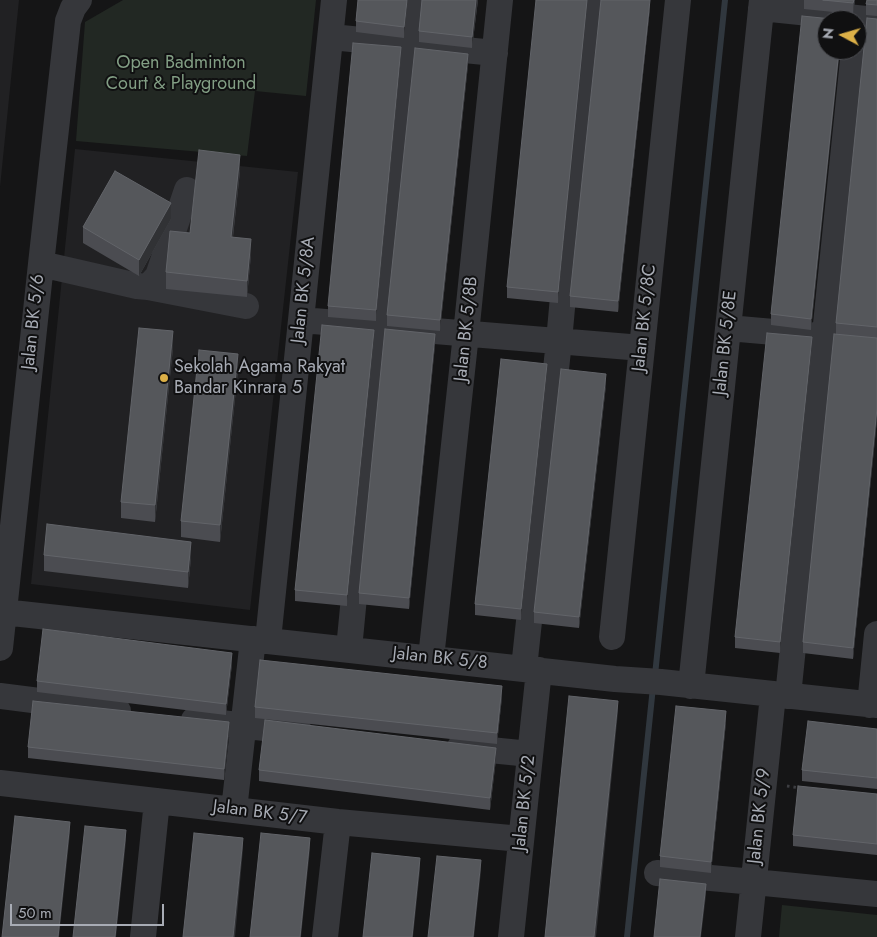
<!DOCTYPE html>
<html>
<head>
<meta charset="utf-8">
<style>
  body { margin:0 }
  #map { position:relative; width:877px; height:937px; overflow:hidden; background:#151516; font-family:Jost,sans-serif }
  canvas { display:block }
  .north { position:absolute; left:817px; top:10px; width:50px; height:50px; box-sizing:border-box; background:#101011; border:1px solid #4d4e53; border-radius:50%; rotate:276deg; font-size:14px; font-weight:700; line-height:20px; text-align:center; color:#a8acb5 }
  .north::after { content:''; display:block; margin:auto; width:18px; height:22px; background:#dcb047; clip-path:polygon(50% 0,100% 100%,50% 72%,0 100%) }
  .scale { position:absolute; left:10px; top:904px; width:154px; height:22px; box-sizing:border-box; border:2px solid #a8acb5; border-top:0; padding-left:6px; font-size:15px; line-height:18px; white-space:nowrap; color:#a8acb5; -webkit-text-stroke:4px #101011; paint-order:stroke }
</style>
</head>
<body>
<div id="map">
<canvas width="877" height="937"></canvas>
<div class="north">N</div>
<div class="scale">50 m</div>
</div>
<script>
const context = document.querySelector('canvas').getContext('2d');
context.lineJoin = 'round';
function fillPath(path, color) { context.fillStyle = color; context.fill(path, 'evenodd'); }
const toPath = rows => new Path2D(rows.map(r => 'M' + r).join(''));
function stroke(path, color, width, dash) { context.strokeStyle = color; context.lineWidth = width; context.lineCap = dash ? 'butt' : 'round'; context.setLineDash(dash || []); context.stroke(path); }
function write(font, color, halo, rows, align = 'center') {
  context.font = font + ' Jost,sans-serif'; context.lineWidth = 4; context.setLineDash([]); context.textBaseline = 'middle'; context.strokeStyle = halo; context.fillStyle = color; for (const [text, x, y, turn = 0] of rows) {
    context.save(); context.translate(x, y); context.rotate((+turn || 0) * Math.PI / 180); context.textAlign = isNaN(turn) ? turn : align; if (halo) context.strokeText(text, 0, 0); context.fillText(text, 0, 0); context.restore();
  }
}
fillPath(toPath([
  [0,0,19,0,0,187],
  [75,149,298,172,250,610,31,584]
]), '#212123');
fillPath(toPath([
  [123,0,316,0,306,96,255,91,247,156,76,141,85,22],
  [782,905,877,915,877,937,779,937]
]), '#222823');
stroke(toPath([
  [655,675,725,0],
  [627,937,653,687]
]), '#30373e', 6);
stroke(toPath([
  [787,786,800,788]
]), '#3d3e42', 3, [2.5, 4]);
stroke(toPath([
  [761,8,877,20],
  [331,37,495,53],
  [41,264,137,286,148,287,158,276,187,190],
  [148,287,246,306],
  [301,320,642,348],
  [728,328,877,341],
  [3,612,615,679,661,682,877,705],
  [612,637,678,0],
  [268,640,334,0],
  [0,648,41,264,68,21,73,8,79,0],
  [349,649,380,327,414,0],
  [431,658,466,334,500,0],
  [524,668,559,341,590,0],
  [691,686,762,0],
  [0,696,118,711],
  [788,696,854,50],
  [870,705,877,634],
  [194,720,300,732],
  [460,747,530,754],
  [0,783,338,822,521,839],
  [234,810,253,639],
  [657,873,754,882,877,894],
  [143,937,157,801],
  [325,937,338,822],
  [511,937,539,670],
  [748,937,773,695]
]), '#36373b', 26);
fillPath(toPath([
  [358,0,408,0,404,38,356,32,356,21],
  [422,0,478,0,472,48,419,42,419,31],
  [587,0,558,303,507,298,507,287],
  [804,0,855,0,853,14,804,9],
  [877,0,877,16,866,15,866,4],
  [650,8,618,312,570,307,570,296],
  [877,19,877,419,853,659,803,653,803,642,836,334,836,323],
  [842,20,811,330,771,325,771,314],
  [401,58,376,321,328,317,328,306],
  [468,65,440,331,387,326,387,315],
  [240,171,233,237,251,255,247,297,166,289,166,272,190,233],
  [171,219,139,276,83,243,83,227],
  [374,341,347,606,295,601,295,590],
  [435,345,409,609,359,604,359,593],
  [173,348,155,522,121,518,121,502],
  [812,348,780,653,735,648,735,637],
  [238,370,220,542,181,537,181,521],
  [547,375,521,620,475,615,475,604],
  [606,385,579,628,534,623,534,612],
  [44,555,191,558,188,588,44,571],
  [232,664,226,715,37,692,37,681],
  [502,697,497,744,255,718,255,707],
  [726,722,711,873,660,867,660,856],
  [877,729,877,789,802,781,802,770],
  [229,733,224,780,28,758,28,747],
  [496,759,490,810,259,781,259,770],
  [877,794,877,855,793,846,793,835]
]), '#4b4c51');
fillPath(toPath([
  [407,0,408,0,404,38,404,27],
  [476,0,478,0,472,48,472,37],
  [587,0,587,5,558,303,558,292],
  [650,0,650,8,618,312,618,301],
  [854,0,855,0,853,14],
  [401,47,401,58,376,321,376,310],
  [839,50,840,50,811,330,811,319],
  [468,54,468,65,440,331,440,320],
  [240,155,240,171,231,253,231,237],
  [171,203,171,219,139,276,139,260],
  [251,239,251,255,247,297,247,281],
  [374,330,374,341,347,606,347,595],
  [173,331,173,348,155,522,155,505],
  [435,334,435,345,409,609,409,598],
  [812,337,812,348,780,653,780,642],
  [238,354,238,370,220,542,220,525],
  [547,364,547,375,521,620,521,609],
  [606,374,606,385,579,628,579,617],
  [877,408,877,419,853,659,853,648],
  [191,542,191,558,188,588,188,572],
  [232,653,232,664,226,715,226,704],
  [502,686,502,697,497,744,497,733],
  [618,701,618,712,596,937,594,937],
  [726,711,726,722,711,873,711,862],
  [229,722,229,733,224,780,224,769],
  [496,748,496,759,490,810,490,798],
  [70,822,70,833,59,937,58,937],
  [126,830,126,841,116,937,115,937],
  [243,838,243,849,235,937,233,937],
  [310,838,310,849,301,937,300,937],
  [420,858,420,870,413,937,412,937],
  [481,860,481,871,474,937,473,937],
  [706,884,706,895,701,937,700,937]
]), '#313235');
const building = toPath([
  [358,0,407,0,404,27,356,21,358,0],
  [422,0,476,0,472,37,419,31,422,0],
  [536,0,587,0,558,292,507,287,536,0],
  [601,0,650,0,618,301,570,296,601,0],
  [823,0,854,0,853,3,823,0],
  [867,0,877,0,877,5,866,4,867,0],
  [802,16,842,20,827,20,827,50,839,50,811,319,771,314,802,16],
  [867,18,877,19,877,327,836,323,867,18],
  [353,43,401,47,376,310,328,306,353,43],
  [415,48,468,54,440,320,387,315,415,48],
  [199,150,240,155,231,237,251,239,247,281,166,272,170,231,190,233,199,150],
  [115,171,171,203,139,260,83,227,115,171],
  [322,325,374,330,347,595,295,590,322,325],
  [139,328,173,331,155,505,121,502,139,328],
  [385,329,435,334,409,598,359,593,385,329],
  [767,333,812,337,780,642,735,637,767,333],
  [834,334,877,338,877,408,853,648,803,642,834,334],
  [199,350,238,354,220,525,181,521,199,350],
  [501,359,547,364,521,609,475,604,501,359],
  [561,369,606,374,579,617,534,612,561,369],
  [47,524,191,542,188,572,44,555,47,524],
  [43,629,232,653,226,704,37,681,43,629],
  [260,660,502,686,497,733,255,707,260,660],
  [569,696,618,701,594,937,545,937,569,696],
  [33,701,229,722,224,769,28,747,33,701],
  [676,706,726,711,711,862,660,856,676,706],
  [265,720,496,748,490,798,259,770,265,720],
  [808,721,877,729,877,778,802,770,808,721],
  [798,786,877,794,877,844,793,835,798,786],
  [15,816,70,822,58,937,2,937,15,816],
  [85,826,126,830,115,937,73,937,85,826],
  [194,833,243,838,233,937,183,937,194,833],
  [261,833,310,838,300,937,250,937,261,833],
  [372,853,420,858,412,937,363,937,372,853],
  [437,856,481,860,473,937,428,937,437,856],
  [660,879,706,884,700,937,654,937,660,879]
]);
fillPath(building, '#55575b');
stroke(building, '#626469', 1);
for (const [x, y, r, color] of [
  [164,378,5,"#dcb047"]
]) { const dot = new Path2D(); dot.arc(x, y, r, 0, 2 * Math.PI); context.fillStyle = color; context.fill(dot); stroke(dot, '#101011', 2); }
write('18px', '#829e84', '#101011', [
  ["Open Badminton",181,64],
  ["Court & Playground",181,85]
]);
write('18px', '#a8acb5', '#101011', [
  ["Jalan BK 5/8A",304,290,-84],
  ["Jalan BK 5/8C",645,318,-84],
  ["Jalan BK 5/6",34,322,-84],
  ["Jalan BK 5/8B",467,329,-84],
  ["Jalan BK 5/8E",726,343,-84],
  ["Jalan BK 5/8",440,659,6],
  ["Jalan BK 5/2",525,803,-84],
  ["Jalan BK 5/7",260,813,7],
  ["Jalan BK 5/9",760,816,-84]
]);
write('18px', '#a8acb5', '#101011', [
  ["Sekolah Agama Rakyat",174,368],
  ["Bandar Kinrara 5",174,389]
], 'left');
</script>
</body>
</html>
